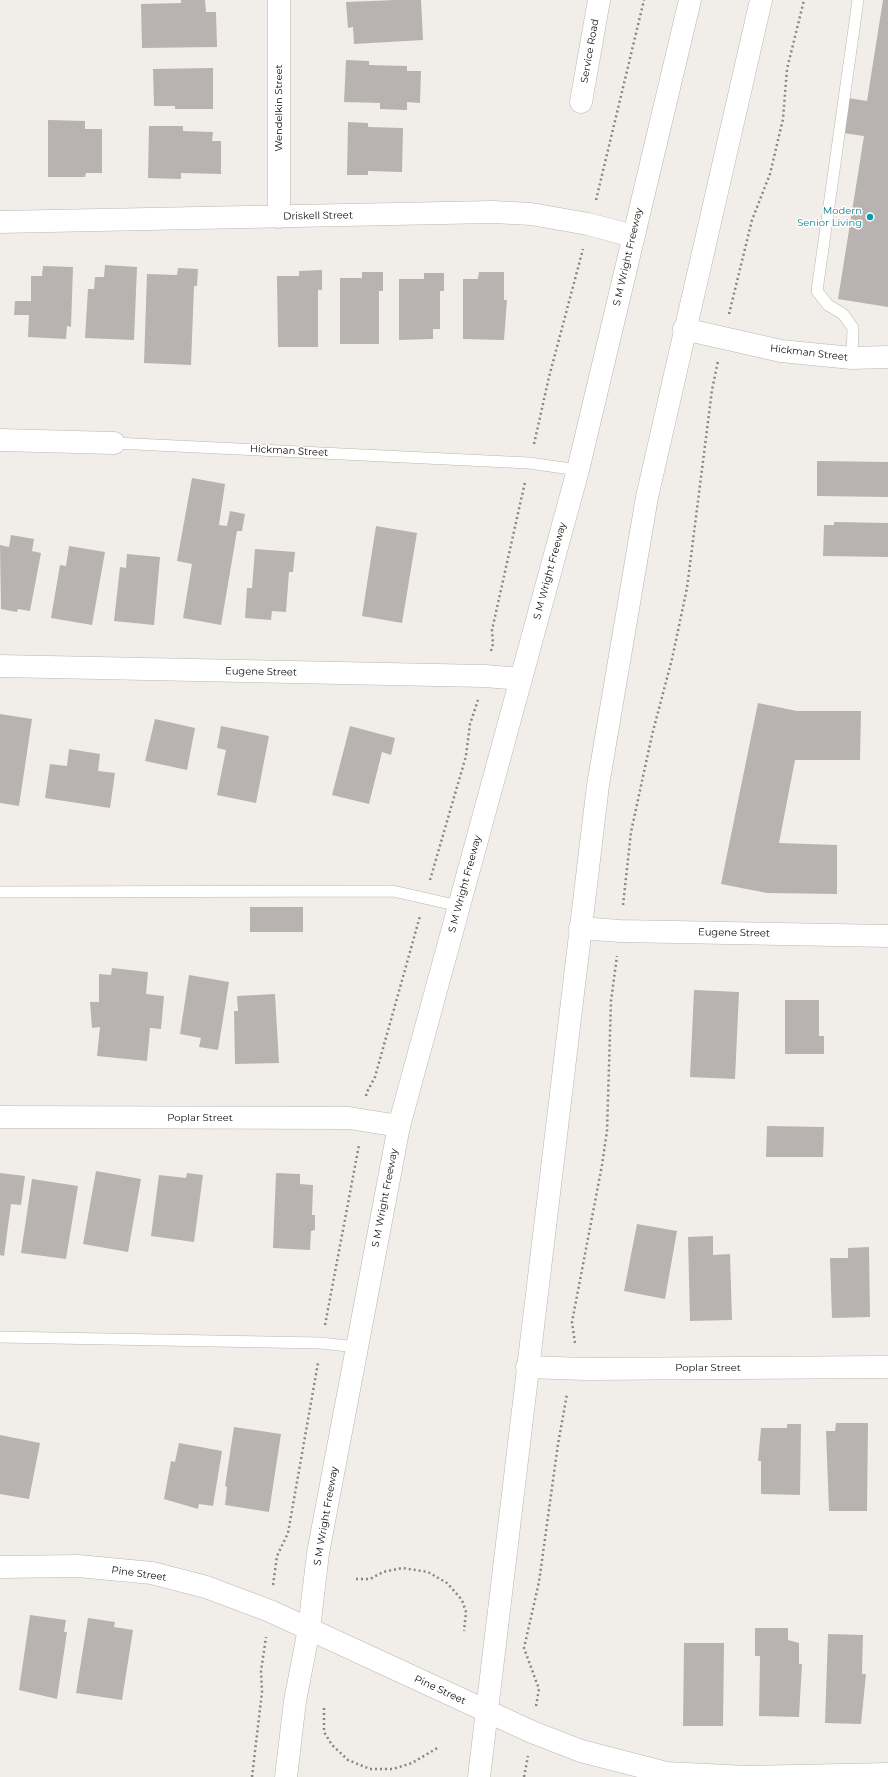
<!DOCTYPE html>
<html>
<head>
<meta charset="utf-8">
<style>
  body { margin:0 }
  canvas { display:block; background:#f1eee9 }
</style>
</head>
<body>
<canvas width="888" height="1777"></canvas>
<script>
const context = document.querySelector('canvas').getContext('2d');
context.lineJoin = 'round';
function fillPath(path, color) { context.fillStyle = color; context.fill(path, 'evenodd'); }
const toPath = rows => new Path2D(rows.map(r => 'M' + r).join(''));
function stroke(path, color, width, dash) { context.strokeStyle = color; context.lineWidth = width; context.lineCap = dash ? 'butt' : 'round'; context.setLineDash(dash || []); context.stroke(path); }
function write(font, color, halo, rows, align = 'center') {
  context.font = font + ' Montserrat,sans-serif'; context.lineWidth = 3; context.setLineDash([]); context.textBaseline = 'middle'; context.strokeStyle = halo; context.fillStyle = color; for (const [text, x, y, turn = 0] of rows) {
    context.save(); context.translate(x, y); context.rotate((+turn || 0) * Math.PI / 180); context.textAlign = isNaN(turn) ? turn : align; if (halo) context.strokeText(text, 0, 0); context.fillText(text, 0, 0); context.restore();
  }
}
fillPath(toPath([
  [181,0,205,0,206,12,216,12,217,47,142,48,141,4,181,3],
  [396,0,421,0,423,40,354,44,353,27,348,28,346,2],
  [883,0,888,0,888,307,838,299,864,136,843,133,848,98,867,101],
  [346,60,369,61,369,65,407,66,407,71,421,71,420,103,407,102,407,110,380,109,380,103,344,102],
  [213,68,213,109,175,109,175,106,154,106,153,69],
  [48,120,85,121,85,129,102,129,102,173,86,173,85,177,48,177],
  [348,122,368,123,368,127,403,128,402,172,368,171,368,175,347,175],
  [149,126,183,126,183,131,213,132,212,141,221,141,221,174,181,173,181,179,148,178],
  [105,265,137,267,134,340,85,338,88,289,94,289,95,277,104,277],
  [43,266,73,267,71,327,67,326,66,339,28,337,29,315,14,315,15,301,31,301,31,276,42,276],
  [178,268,198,269,197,286,194,286,191,365,144,363,147,274,177,275],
  [322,270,322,290,318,290,318,347,278,347,277,276,299,276,299,271],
  [362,272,383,272,383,291,379,291,379,344,340,344,340,278,362,278],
  [479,272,504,272,504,300,507,300,504,340,463,339,463,279,478,279],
  [424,273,444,273,444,291,440,291,440,329,433,329,433,339,399,340,399,279,424,279],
  [817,461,888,462,888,497,817,496],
  [192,478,225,484,219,525,227,526,230,511,245,514,242,531,237,531,221,625,183,618,192,564,177,561],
  [834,522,888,523,888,557,823,556,824,525,834,525],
  [376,526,417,533,402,623,362,616],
  [11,535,34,539,32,551,41,553,30,611,18,609,17,612,1,609,0,545,9,547],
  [69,546,105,552,92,625,51,618,60,565,66,566],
  [255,549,295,552,293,572,289,572,286,612,272,611,271,620,245,618,247,588,252,588],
  [127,554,160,557,154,625,114,621,120,567,126,568],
  [758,703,797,711,861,711,860,760,795,760,779,843,837,845,837,894,767,893,721,884],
  [0,714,32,719,19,806,0,803],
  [155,719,195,728,187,770,145,761],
  [221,726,269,736,256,803,217,795,226,750,217,748],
  [350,726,395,738,391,755,382,752,369,804,332,795],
  [69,749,100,754,98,771,115,773,110,808,45,798,50,764,67,766],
  [250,907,303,907,303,932,250,932],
  [112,968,148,972,146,994,164,996,161,1029,150,1028,147,1061,97,1056,100,1027,92,1028,90,1002,99,1002,99,974,111,975],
  [189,975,229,982,218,1050,199,1047,201,1038,180,1034],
  [694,990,739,992,735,1079,690,1077],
  [275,994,279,1063,235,1064,234,1011,238,1011,237,996],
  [785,1000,819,1000,819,1036,824,1036,824,1054,785,1054],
  [767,1126,824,1127,823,1157,766,1157],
  [96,1171,141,1179,128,1252,83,1244],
  [0,1173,25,1176,21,1205,11,1204,4,1256,0,1255],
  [187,1173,203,1175,194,1242,151,1236,159,1175,186,1178],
  [276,1173,300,1174,300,1184,313,1185,312,1215,315,1215,315,1230,311,1231,310,1250,273,1248],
  [32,1179,78,1186,66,1259,21,1253],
  [637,1224,677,1231,665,1299,624,1291],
  [713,1236,713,1255,730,1254,732,1320,690,1321,688,1237],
  [869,1247,870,1317,832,1318,830,1258,848,1258,848,1248],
  [836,1423,868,1423,867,1511,829,1511,826,1431,835,1431],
  [787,1424,801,1424,800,1495,761,1494,761,1461,758,1461,761,1428,787,1428],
  [234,1427,281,1434,269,1512,225,1505,227,1487,225,1486],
  [0,1435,40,1443,29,1499,0,1494],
  [179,1443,222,1451,213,1506,199,1504,198,1509,164,1499,171,1461,175,1462],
  [30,1615,66,1620,64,1632,67,1632,57,1699,19,1690],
  [88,1618,115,1622,114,1627,133,1630,122,1700,76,1693],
  [755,1628,788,1628,788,1640,799,1643,799,1664,802,1664,799,1717,759,1716,760,1656,755,1656],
  [828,1634,863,1635,862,1674,866,1674,861,1724,825,1723],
  [684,1643,724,1643,723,1726,683,1726]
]), '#b8b3b0');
const lane = toPath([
  [852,358,853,328,843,314,828,305,817,291,858,0],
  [114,443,529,463,578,470],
  [0,892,393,891,459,906],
  [0,1337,321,1343,357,1347]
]);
const street = toPath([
  [581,102,599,0],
  [279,217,279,0],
  [0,222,493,212,531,214,588,224,633,236],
  [684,329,781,351,852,358,888,357],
  [0,440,114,443],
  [0,666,485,676,521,679],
  [580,928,620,931,888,936],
  [0,1117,349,1118,399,1126],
  [527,1367,585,1369,888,1367]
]);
const secondary = toPath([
  [0,1567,78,1566,152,1573,206,1587,270,1611,532,1732,581,1751,666,1773,747,1777,888,1774]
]);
const primary = toPath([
  [286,1777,295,1701,309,1629,318,1553,399,1126,578,470,690,0],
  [479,1777,598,785,647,497,761,0]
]);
stroke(lane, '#b9b6b1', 12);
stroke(street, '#b9b6b1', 23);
stroke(secondary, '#b9b6b1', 23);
stroke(primary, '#b9b6b1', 23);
stroke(toPath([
  [596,200,644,0],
  [729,314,752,220,770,174,783,119,787,69,804,0],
  [534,444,549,377,583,249],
  [491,651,493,644,492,630,525,482],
  [430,880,466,756,470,724,478,700],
  [623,905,631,832,652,735,672,659,687,588,712,390,718,361],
  [366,1096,367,1092,375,1077,420,916],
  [325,1325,359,1145],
  [575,1343,572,1322,602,1165,607,1131,611,1001,617,956],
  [356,1579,370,1579,383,1572,402,1568,428,1572,447,1583,462,1600,466,1612,464,1631],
  [273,1585,277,1556,288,1533,318,1363],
  [536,1706,539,1689,524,1648,539,1582,558,1444,567,1394],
  [324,1708,324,1732,332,1745,348,1760,370,1769,393,1769,412,1763,439,1747],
  [252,1777,262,1692,261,1671,266,1637],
  [524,1777,528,1756]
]), '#888582', 2.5, [2, 3]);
stroke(lane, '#fff', 11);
stroke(street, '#fff', 22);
stroke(secondary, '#fff', 22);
stroke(primary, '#fff', 22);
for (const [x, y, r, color] of [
  [870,217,4,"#0f9aa8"]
]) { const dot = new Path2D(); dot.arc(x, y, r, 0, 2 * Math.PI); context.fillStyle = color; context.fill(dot); stroke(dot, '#fff', 1.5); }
write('10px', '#0d0c0a', '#fff', [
  ["Service Road",590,51,-80],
  ["Wendelkin Street",279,108,-90],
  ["Driskell Street",318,216,-1],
  ["S M Wright Freeway",628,257,-77],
  ["Hickman Street",809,353,7],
  ["Hickman Street",289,451,3],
  ["S M Wright Freeway",550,571,-75],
  ["Eugene Street",261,672,1],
  ["S M Wright Freeway",465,884,-75],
  ["Eugene Street",734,933,1],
  ["Poplar Street",200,1118],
  ["S M Wright Freeway",385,1198,-79],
  ["Poplar Street",708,1368],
  ["S M Wright Freeway",326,1516,-80],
  ["Pine Street",139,1574,8],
  ["Pine Street",440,1690,25]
]);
write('10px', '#0d838f', '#fff', [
  ["Modern",862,211],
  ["Senior Living",862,223]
], 'right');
</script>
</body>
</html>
